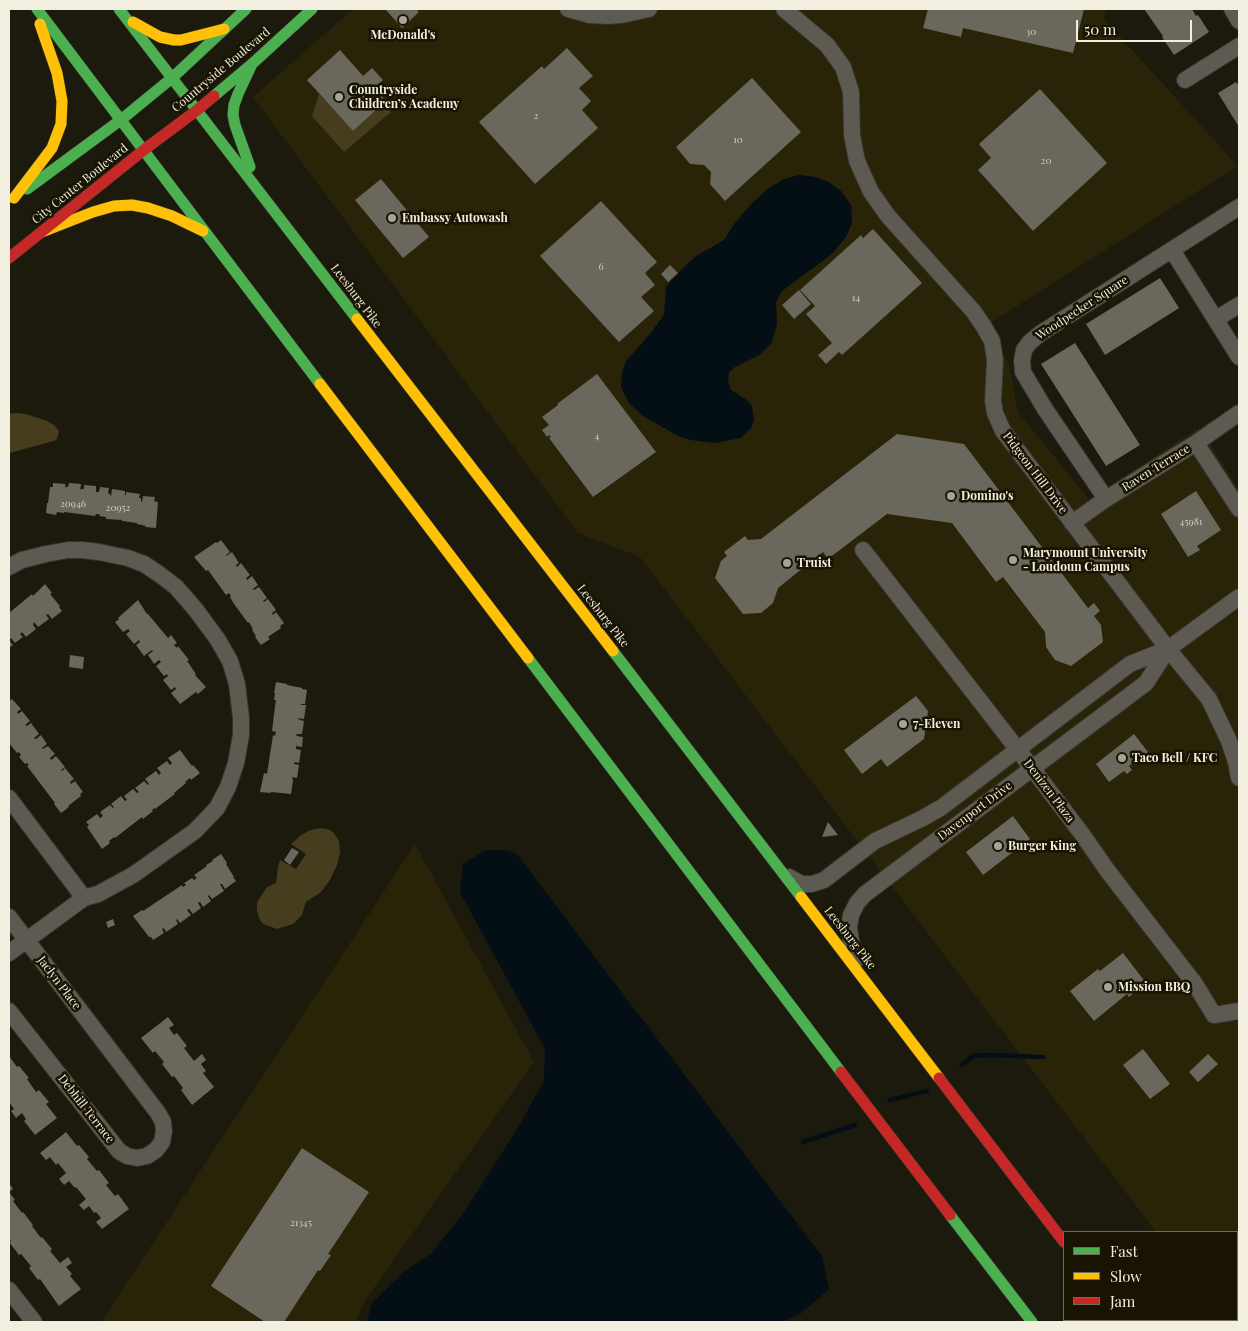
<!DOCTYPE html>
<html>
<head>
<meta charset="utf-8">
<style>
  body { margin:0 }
  #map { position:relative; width:1248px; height:1331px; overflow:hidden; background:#1c190d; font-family:"Playfair Display",serif }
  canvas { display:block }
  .frame { position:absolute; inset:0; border:10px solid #f2efe1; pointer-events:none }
  .legend { position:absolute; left:1063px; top:1231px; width:175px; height:90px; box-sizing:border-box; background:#191401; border:1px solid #706c5b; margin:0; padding:6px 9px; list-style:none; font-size:15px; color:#f2efe1 }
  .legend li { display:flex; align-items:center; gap:10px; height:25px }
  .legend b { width:25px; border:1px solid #706c5b }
  .scale { position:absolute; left:1076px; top:20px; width:116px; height:22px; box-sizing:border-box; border:2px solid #f2efe1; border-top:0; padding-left:6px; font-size:15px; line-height:18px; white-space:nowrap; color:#f2efe1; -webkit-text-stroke:4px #191401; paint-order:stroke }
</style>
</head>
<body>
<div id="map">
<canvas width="1248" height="1331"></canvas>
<div class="frame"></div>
<ul class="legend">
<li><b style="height:6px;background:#4caf50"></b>Fast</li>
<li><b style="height:6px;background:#ffc107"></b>Slow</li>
<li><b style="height:6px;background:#c62828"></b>Jam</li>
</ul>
<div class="scale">50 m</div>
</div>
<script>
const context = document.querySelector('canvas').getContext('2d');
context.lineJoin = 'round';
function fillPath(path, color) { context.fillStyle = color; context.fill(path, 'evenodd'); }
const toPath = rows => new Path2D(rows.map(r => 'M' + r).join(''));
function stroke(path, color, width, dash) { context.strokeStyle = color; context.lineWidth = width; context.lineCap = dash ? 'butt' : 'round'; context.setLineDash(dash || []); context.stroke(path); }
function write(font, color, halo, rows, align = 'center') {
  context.font = font + ' "Playfair Display",serif'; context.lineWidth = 5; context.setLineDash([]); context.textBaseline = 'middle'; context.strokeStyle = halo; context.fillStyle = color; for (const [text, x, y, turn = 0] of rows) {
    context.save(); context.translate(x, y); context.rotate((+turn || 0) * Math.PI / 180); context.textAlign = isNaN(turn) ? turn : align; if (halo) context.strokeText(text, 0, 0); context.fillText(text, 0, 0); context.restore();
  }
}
fillPath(toPath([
  [353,9,1106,9,1104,19,1238,166,984,327,1009,363,1018,412,1089,499,1200,427,1239,490,1239,1322,1225,1322,1223,1320,1237,1320,1237,1232,1156,1232,640,557,578,533,253,97],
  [415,844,534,1062,364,1302,356,1322,101,1322]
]), '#292307');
fillPath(toPath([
  [319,94,353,131,384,103,391,112,344,152,312,116],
  [16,413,26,414,47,421,54,425,59,431,57,439,54,441,9,453,9,414],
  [322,828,330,830,334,833,339,841,340,852,337,865,330,880,321,892,306,902,302,915,293,924,277,929,263,924,259,918,257,910,257,902,267,887,276,883,278,867,280,860,296,869,306,854,291,844,300,836,308,831,315,829]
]), '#463d1e');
fillPath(toPath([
  [799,175,815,177,829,182,841,191,851,205,852,223,846,237,832,254,782,291,776,302,777,324,772,342,761,354,735,367,729,372,728,381,731,390,747,400,752,406,754,420,751,428,741,438,715,443,691,440,680,437,643,416,629,403,621,387,622,373,626,361,650,334,664,315,666,287,684,267,696,256,724,240,734,224,752,203,769,188,784,179],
  [486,850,502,850,516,853,822,1256,829,1289,800,1314,782,1322,367,1322,371,1304,405,1271,431,1254,463,1214,519,1126,544,1081,545,1049,460,892,463,864]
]), '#030f14');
stroke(toPath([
  [962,1065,973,1056,989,1055,1043,1057],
  [890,1100,927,1091],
  [803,1142,855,1125]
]), '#030f14', 4.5);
fillPath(toPath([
  [388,9,419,9,417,11,419,12,402,28,386,10],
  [928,9,1084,9,1073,53,963,28,961,37,923,28],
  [1144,9,1192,9,1196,16,1198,15,1209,32,1174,55,1162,37,1163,36],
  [567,48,593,76,579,88,591,101,582,110,598,128,535,184,479,122,542,66,544,69],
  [340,50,363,76,372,68,383,80,374,88,386,101,353,131,307,80],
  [752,78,801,132,725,201,710,184,711,172,704,165,690,164,676,147],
  [1236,82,1237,84,1239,82,1239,127,1218,93],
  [1040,89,1107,163,1033,231,978,170,991,158,979,144],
  [381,179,429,237,403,258,355,200],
  [601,201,657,262,645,273,655,285,641,297,654,311,619,342,540,256],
  [873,229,922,283,842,355,839,352,826,364,818,355,832,343,806,314,815,306,800,290,861,235,863,238],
  [670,265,678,273,668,282,661,274],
  [1160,278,1179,308,1105,355,1086,324],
  [799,290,811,304,794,319,782,305],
  [1075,343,1140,445,1106,466,1041,364],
  [597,374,656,452,593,497,549,438,551,437,549,435,547,437,542,430,549,425,542,417,558,405,557,404],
  [897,434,964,444,1088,608,1094,603,1100,611,1094,616,1101,625,1103,642,1071,666,1055,660,1046,647,1045,632,1003,577,996,582,952,523,887,514,828,559,823,552,778,588,773,603,761,613,743,614,715,578,721,561,727,556,724,552,745,536,748,540,761,539],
  [53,483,65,484,66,490,66,487,68,487,69,483,81,484,80,491,81,489,84,489,84,485,96,486,96,492,99,492,100,487,109,488,108,493,110,494,110,495,111,496,112,489,125,491,125,495,126,495,126,492,140,494,139,498,141,498,141,501,142,502,143,496,155,497,154,501,158,502,156,528,145,527,146,526,137,524,137,523,122,521,122,520,106,519,106,517,99,516,100,514,96,514,95,516,64,512,64,513,57,512,56,515,46,513,47,503,48,503,50,487,53,487],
  [1196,491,1221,530,1197,546,1200,550,1188,557,1161,514],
  [221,540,230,552,226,555,226,556,232,552,239,563,236,565,237,567,241,563,250,575,246,578,247,580,252,576,258,585,253,589,254,590,259,587,267,598,263,601,264,602,268,599,276,610,272,613,273,615,276,612,284,623,280,626,281,628,268,637,270,639,261,645,255,637,256,636,252,630,253,629,249,622,248,623,234,604,230,597,231,596,229,593,226,595,208,570,206,571,194,557,216,542,217,543],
  [45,584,52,593,50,594,60,606,59,607,62,611,52,619,48,614,46,615,49,619,38,627,34,622,33,625,36,629,26,637,22,632,20,634,23,637,15,643,11,638,9,640,13,645,9,648,9,613,32,594,33,596],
  [138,600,147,614,148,614,168,638,171,635,177,643,174,645,177,648,178,646,189,660,187,661,196,674,195,675,206,687,198,694,196,692,180,704,171,693,176,689,175,687,171,690,163,680,168,676,167,674,164,676,156,666,161,662,159,660,154,664,148,655,153,651,152,650,144,656,136,645,140,642,139,640,134,644,126,634,130,631,128,629,123,632,115,622,119,619,118,618],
  [70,655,84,657,83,669,69,667],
  [276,682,287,684,287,685,302,688,302,689,307,690,305,704,301,704,301,705,306,705,304,719,297,718,300,720,304,721,302,734,296,734,297,736,303,737,302,747,296,746,296,749,301,750,299,763,295,762,294,764,299,765,297,778,292,777,293,780,291,794,271,792,271,793,260,792,264,773,267,774,273,735,275,736,276,732,272,731,275,706,276,700,274,700,275,693,274,693],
  [916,696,928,711,924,739,887,767,881,759,862,774,844,750],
  [12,699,21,709,17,712,18,714,22,711,30,721,25,725,27,726,31,723,39,734,34,738,36,739,41,735,47,744,42,748,43,749,48,746,55,754,50,758,51,760,56,756,65,767,61,770,62,771,65,768,74,779,70,782,71,784,75,781,83,792,80,794,81,796,68,806,69,807,61,813,54,804,55,803,27,766,29,765,27,763,25,764,19,757,21,755,19,752,17,753,9,743,9,701],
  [1134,734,1148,752,1129,766,1132,770,1127,774,1124,771,1109,782,1096,764],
  [180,750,192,766,193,765,200,773,191,780,190,778,185,782,186,783,174,793,175,794,155,809,154,808,152,810,153,811,143,819,142,817,115,838,114,837,109,841,110,843,102,849,87,827,89,825,86,822,97,814,100,818,103,816,100,812,110,805,113,808,114,807,111,804,121,796,125,801,127,800,124,796,133,789,137,793,139,792,135,788,144,781,148,785,149,784,145,779,156,771,159,775,161,773,157,768,167,761,170,765,172,763,168,758],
  [1013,816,1030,839,983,875,966,852],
  [828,822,838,835,822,837],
  [292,848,299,852,290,865,284,860],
  [221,854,227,863,226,864,234,877,233,877,236,881,225,889,222,884,220,884,224,891,212,899,209,895,208,896,211,901,203,907,200,902,198,903,201,908,193,914,189,909,187,910,191,915,180,923,177,919,176,920,178,924,166,932,164,928,162,929,164,933,153,940,151,937,149,937,133,916,142,910,143,911,182,885,183,887,186,885,184,883,192,878,194,880,197,878,194,875,207,866,206,865,213,861,212,860],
  [113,919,115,925,108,928,106,922],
  [1123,953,1146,983,1129,997,1127,994,1094,1021,1070,991,1098,969,1100,971],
  [168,1017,174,1025,169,1028,174,1035,177,1033,187,1046,184,1048,194,1061,202,1054,206,1060,201,1064,206,1071,203,1073,214,1087,192,1105,181,1090,183,1088,174,1076,172,1077,162,1064,164,1062,155,1051,153,1053,141,1038],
  [1143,1049,1170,1084,1150,1099,1123,1065],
  [1208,1054,1218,1064,1198,1082,1189,1072],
  [9,1056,17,1067,19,1066,29,1078,27,1079,36,1092,39,1090,49,1102,46,1104,57,1118,35,1135,24,1121,26,1119,22,1113,16,1118,11,1111,14,1109,9,1102],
  [66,1132,77,1146,79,1145,89,1157,87,1159,97,1171,99,1170,109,1183,106,1185,115,1196,118,1194,129,1209,102,1229,96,1222,101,1218,96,1212,94,1213,89,1206,84,1210,79,1205,86,1199,76,1187,75,1188,69,1181,64,1185,59,1179,66,1173,58,1163,56,1165,50,1157,46,1160,40,1153],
  [302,1148,369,1192,328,1254,331,1255,320,1271,318,1270,284,1322,265,1322,211,1286],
  [9,1183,13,1189,9,1192,15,1200,13,1201,22,1213,23,1212,33,1225,32,1226,41,1238,42,1237,52,1249,50,1251,60,1263,68,1257,72,1263,66,1267,72,1274,70,1276,81,1289,59,1306,40,1279,38,1280,29,1268,31,1266,21,1254,19,1255,9,1242,11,1241,9,1238]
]), '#6a675c');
const street = toPath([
  [568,9,590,15,607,16,622,15,649,9],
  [784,9,827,45,843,67,851,92,852,135,857,161,871,192,888,216,974,312,984,327,992,341,995,360,993,401,995,413,1003,431,1168,649,1209,699,1229,741,1236,762,1239,778],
  [1232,9,1239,21],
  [1185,80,1239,46],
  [1172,250,1239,357],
  [1216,319,1239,305],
  [1196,443,1239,509],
  [1106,499,1045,409,1023,372,1022,361,1024,350,1030,342,1041,333,1239,207],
  [1072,523,1106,499,1196,443,1239,413],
  [863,550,1032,768,1082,834,1107,870,1195,984,1214,1015,1239,1011],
  [9,567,22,560,46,554,68,550,82,550,99,552,128,558,144,564,159,574,176,587,196,610,218,640,230,661,237,684,241,718,241,735,236,763,228,787,217,808,195,831,133,875,98,894,84,898,9,953],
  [9,798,84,898],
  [789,877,801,884,812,884,824,880,875,841,923,818,942,807,1130,664,1168,649,1239,597],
  [9,917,158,1113,163,1122,164,1131,162,1142,156,1150,147,1156,137,1158,127,1156,119,1151,9,1011],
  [857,959,851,941,849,927,851,915,857,903,865,894,1146,683,1168,649],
  [9,1290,34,1322]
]);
const fast = toPath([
  [37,9,320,384],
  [119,9,357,319],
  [214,96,252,64,312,9],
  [250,167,235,125,233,115,234,105,238,94,252,64],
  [27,189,122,119,172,78,246,9],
  [613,651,801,897],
  [528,658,841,1072],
  [950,1215,1032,1322]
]);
const slow = toPath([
  [133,22,160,37,174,40,181,40,224,29],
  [14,198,52,148,61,124,62,101,57,73,40,24],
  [42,232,93,212,114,206,132,205,148,208,172,216,203,231],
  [357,319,613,651],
  [320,384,528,658],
  [801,897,939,1078],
  [1123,1320,1125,1322]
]);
const jam = toPath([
  [9,258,145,149,196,111,214,96],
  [841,1072,950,1215],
  [939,1078,1064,1242]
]);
stroke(street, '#35332b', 18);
stroke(fast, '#35332b', 12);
stroke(slow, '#35332b', 12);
stroke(jam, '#35332b', 12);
stroke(street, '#5d5a52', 16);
stroke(fast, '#4caf50', 11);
stroke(slow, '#ffc107', 11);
stroke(jam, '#c62828', 11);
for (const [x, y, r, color] of [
  [403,20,5,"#a7a497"],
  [339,97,5,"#a7a497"],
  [392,218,5,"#a7a497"],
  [951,496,5,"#a7a497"],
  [1013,560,5,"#a7a497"],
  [787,563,5,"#a7a497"],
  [903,724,5,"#a7a497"],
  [1122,758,5,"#a7a497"],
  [998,846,5,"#a7a497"],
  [1108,987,5,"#a7a497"]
]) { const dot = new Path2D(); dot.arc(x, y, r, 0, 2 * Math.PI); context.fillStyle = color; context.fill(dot); stroke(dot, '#191401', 2); }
write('10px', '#d0cdc0', null, [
  ["30",1031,32],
  ["2",536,116],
  ["10",738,140],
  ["20",1046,161],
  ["6",601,267],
  ["14",856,298],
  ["4",597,436],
  ["20946",73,504],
  ["20952",118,508],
  ["45981",1191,522],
  ["21345",301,1223]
]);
write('bold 12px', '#f2efe1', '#191401', [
  ["McDonald's",403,35,"center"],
  ["Countryside",349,90],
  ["Children’s Academy",349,104],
  ["Embassy Autowash",402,218],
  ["Domino's",961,496],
  ["Marymount University",1023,553],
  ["- Loudoun Campus",1023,567],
  ["Truist",797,563],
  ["7-Eleven",913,724],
  ["Taco Bell / KFC",1132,758],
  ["Burger King",1008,846],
  ["Mission BBQ",1118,987]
], 'left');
write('12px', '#f2efe1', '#191401', [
  ["Countryside Boulevard",221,70,-40],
  ["City Center Boulevard",80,184,-39],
  ["Leesburg Pike",356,296,53],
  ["Woodpecker Square",1082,308,-33],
  ["Raven Terrace",1156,468,-32],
  ["Pidgeon Hill Drive",1035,473,53],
  ["Leesburg Pike",603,616,52],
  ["Denizen Plaza",1049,791,53],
  ["Davenport Drive",975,811,-37],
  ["Leesburg Pike",850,938,52],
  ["Jaclyn Place",59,983,53],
  ["Debhill Terrace",86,1109,52]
]);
</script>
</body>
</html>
